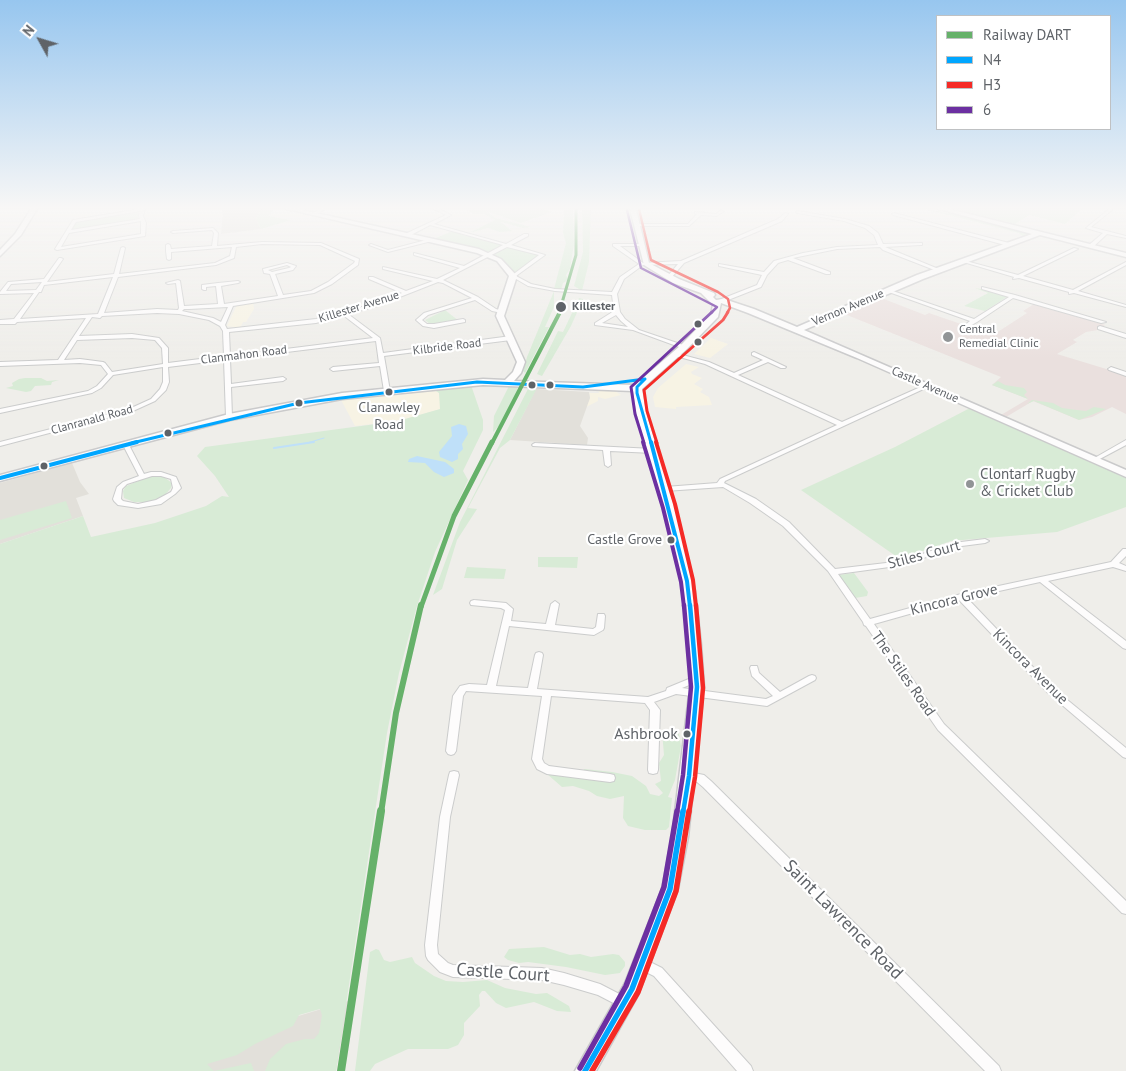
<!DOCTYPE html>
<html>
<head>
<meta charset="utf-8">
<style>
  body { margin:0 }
  #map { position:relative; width:1126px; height:1071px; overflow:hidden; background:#efeeea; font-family:"PT Sans",sans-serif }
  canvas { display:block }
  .legend { position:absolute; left:936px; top:15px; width:175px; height:115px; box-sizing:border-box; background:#fff; border:1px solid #bfc1c3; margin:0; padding:6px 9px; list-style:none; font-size:15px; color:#5f6368 }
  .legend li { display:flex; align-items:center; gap:10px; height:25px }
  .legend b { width:25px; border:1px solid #bfc1c3 }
  .north { position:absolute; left:15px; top:15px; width:50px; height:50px; -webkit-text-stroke:4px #fff; paint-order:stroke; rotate:309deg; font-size:14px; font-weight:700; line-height:20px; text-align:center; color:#5f6368 }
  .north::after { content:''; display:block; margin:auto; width:18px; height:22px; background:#5f6368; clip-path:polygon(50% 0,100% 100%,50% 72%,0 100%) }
</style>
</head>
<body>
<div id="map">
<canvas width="1126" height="1071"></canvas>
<ul class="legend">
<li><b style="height:6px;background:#66b16a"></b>Railway DART</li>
<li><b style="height:6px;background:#00a6ff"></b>N4</li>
<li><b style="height:6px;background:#f52a26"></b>H3</li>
<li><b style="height:6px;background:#6c30a1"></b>6</li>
</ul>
<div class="north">N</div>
</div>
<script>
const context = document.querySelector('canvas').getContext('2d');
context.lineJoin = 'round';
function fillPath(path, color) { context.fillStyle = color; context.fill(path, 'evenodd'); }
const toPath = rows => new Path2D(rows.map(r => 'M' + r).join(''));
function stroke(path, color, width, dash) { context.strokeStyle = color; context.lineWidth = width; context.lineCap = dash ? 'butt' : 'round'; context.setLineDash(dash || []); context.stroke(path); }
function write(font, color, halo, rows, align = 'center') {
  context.font = font + ' "PT Sans",sans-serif'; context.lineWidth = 4.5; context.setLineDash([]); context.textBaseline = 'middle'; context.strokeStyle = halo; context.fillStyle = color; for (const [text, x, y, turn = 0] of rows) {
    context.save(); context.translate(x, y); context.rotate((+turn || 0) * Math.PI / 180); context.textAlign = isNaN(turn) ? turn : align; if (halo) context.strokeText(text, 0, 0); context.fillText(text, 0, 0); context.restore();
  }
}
fillPath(toPath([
  [253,302,254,309,246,322,243,322,240,328,227,326,237,305],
  [711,338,728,344,710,358,694,354],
  [686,364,699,367,691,372,692,374,702,378,694,384,703,389,700,392,709,397,712,405,676,407,676,409,655,407,653,397,658,388],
  [432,388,439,393,441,409,398,421,355,426,340,398],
  [598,389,612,389,621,395,605,399,598,397,598,401,586,407,590,398,589,393,599,393]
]), '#f7f3e4');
fillPath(toPath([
  [223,209,262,209,256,218,261,229,221,234],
  [536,389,589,392,590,398,580,426,588,438,587,445,510,440],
  [72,463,80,482,89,494,76,498,83,516,0,544,0,483],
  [348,1001,336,1071,125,1071,212,1042]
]), '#e2e0da');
fillPath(toPath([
  [879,297,925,315,929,313,993,335,1027,313,1023,311,1034,304,1105,325,1098,330,1086,332,1073,340,1077,342,1057,354,1126,375,1126,414,1112,407,1092,417,1079,420,1033,401,1006,417,1001,415,1028,399,992,385,1001,377,842,313]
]), '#eae0de');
fillPath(toPath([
  [262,209,274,209,269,216,291,220,261,229,256,218],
  [466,209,541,209,552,212,521,223,486,211,496,218,531,227,523,228,501,222,512,231,500,232,488,228,473,232,471,232,495,220,484,214,473,214],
  [564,209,573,209,574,244,570,269,566,275,568,280,563,283,561,290,554,289,566,243,563,233],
  [582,209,591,209,589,262,582,291,574,286,583,252],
  [924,209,972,217,1032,233,1023,237,1019,233],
  [952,209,1082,209,1065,224,1029,215,1015,224],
  [135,212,138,212,139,219,71,230,76,221],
  [453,231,467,236,506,244,488,252,433,239],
  [511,246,537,252,541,254,515,274,494,254],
  [975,288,992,291,1007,297,985,311,964,306,988,293],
  [554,291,554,307,545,327,549,327,525,373,523,371,527,357],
  [579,298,583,299,571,326,542,376,537,374,558,331,563,332],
  [445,310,459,321,430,324,425,320],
  [25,378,41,378,47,381,59,380,52,382,51,385,35,386,31,391,26,392,6,388,13,386,12,383,19,379],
  [998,381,1005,385,1024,388,1027,392,1024,395,1028,399,992,385],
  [471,385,483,420,483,430,463,471,468,480,435,552,417,606,399,673,387,733,336,1071,265,1071,270,1059,286,1044,305,1039,314,1039,319,1033,322,1015,320,1009,299,1015,293,1026,255,1044,237,1055,207,1064,214,1071,251,1063,254,1071,0,1071,0,544,83,516,91,537,155,523,206,506,222,496,229,497,215,476,197,456,205,447,398,421,440,409,439,393,433,389],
  [509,386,518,386,517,392,499,426,493,432,494,416],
  [529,387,536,390,510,440,500,448,468,508,477,509,457,540,442,589,433,595,460,522],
  [1032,400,1053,403,1062,408,1077,410,1086,411,1094,407,1106,409,1079,420,1034,401,1027,404],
  [970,408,1126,478,1126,507,1057,532,951,541,900,559,801,490,895,447],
  [148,477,164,477,172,483,171,488,164,496,149,502,134,502,124,498,123,491,126,486],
  [66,501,72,518,0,540,0,520],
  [538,557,578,557,577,568,538,567],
  [467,567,506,569,504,579,464,578],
  [854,573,868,592,867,596,855,598,839,575],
  [662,731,676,731,679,734,681,746,675,780,668,797,672,798,669,827,666,830,645,830,628,826,623,818,624,796,610,799,597,796,589,791,573,786,562,787,547,774,571,776,585,769,612,772,632,776,646,786,650,794,659,796,663,793,655,784,661,781,659,763,664,755],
  [544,947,570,955,580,954,591,957,613,954,619,955,625,962,625,966,620,973,605,975,566,967,528,962,519,963,508,960,504,957,509,949],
  [376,949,379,950,384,960,390,962,412,957,415,963,434,976,446,981,463,982,487,980,505,988,536,994,547,993,569,1006,571,1012,557,1011,534,1002,506,1008,496,1003,485,991,482,991,479,995,480,1006,464,1023,464,1035,458,1045,448,1049,408,1049,375,1064,370,1071,355,1071,370,952]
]), '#d8ebd6');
fillPath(toPath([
  [459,424,466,426,468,434,462,444,463,449,458,454,458,459,452,462,440,457,439,452,452,436,451,427],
  [417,456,445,462,454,469,454,473,444,477,434,472,425,463,408,462,409,459]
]), '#bfe0f9');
stroke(toPath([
  [307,443,324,438]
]), '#bfe0f9', 1);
stroke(toPath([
  [274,448,314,442]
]), '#bfe0f9', 2);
const street = toPath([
  [140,209,145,209,143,216,146,223,145,236,57,250,55,249,73,220,140,209],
  [140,211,139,216,140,219,71,230,76,222,140,211],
  [141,221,141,234,61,247,69,233,141,221],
  [320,209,325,209,315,215,313,215,313,213,320,209],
  [434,209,439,209,451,215,434,224,506,244,524,234,528,234,528,236,511,245,545,255,516,276,531,284,555,289,612,292,620,277,639,264,613,246,613,244,644,244,644,245,642,246,620,246,643,263,681,261,778,219,785,213,788,214,782,221,684,263,671,278,667,277,678,264,643,265,624,279,617,294,620,312,625,319,639,330,686,346,686,348,682,348,633,330,595,325,595,323,614,311,612,295,555,291,528,286,511,276,539,255,507,247,443,280,478,297,496,309,502,311,502,313,492,311,475,300,428,315,422,320,427,324,434,324,463,319,465,320,465,322,434,328,423,326,416,320,424,313,472,298,443,283,438,282,377,306,348,314,380,338,383,353,511,336,514,338,511,340,384,356,390,391,389,392,387,393,384,391,380,366,333,371,330,369,333,367,379,363,376,341,230,359,231,384,283,377,286,379,283,381,231,387,232,417,229,419,226,417,224,360,168,367,169,382,166,390,155,401,133,411,0,446,0,442,129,409,151,399,160,389,163,382,163,367,113,375,101,388,92,393,0,413,0,409,88,391,97,386,108,374,101,365,80,363,0,366,0,362,58,360,86,318,17,322,15,324,0,324,0,320,14,319,34,293,0,294,0,292,8,282,44,279,59,258,61,258,63,259,47,282,114,274,121,248,123,247,125,248,119,274,215,263,230,256,232,247,171,252,171,259,169,260,167,259,166,251,166,245,168,244,170,245,171,249,212,246,214,233,212,230,173,233,171,232,173,231,213,228,218,233,217,246,262,242,321,243,359,259,358,265,332,284,314,293,233,306,225,325,227,329,316,319,373,304,402,293,369,279,369,277,373,277,406,291,433,281,383,269,383,267,437,279,460,268,414,255,414,253,464,266,503,245,430,225,409,236,405,236,405,234,446,215,434,209],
  [262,244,320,245,355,261,354,263,328,282,311,291,283,295,275,274,293,270,296,266,287,263,263,269,264,273,270,274,278,296,224,304,221,286,238,283,240,282,238,281,218,283,202,285,202,289,204,290,206,290,206,287,216,286,218,304,184,306,180,281,178,280,166,283,168,284,176,283,179,308,178,310,157,309,104,313,118,277,216,265,234,258,236,247,262,244],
  [287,265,291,267,289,268,272,272,268,270,287,265],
  [113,277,98,314,20,319,39,292,41,292,44,285,113,277],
  [42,282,36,290,6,291,11,284,42,282],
  [228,307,221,322,213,318,182,311,184,309,189,309,228,307],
  [157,313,179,314,209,320,220,326,223,331,224,356,168,363,168,348,159,338,132,334,79,336,92,317,100,318,102,316,157,313],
  [343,315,373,338,230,356,229,332,316,323,343,315],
  [616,315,621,321,628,327,602,323,616,315],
  [132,338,155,340,162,348,163,364,112,372,105,363,103,362,80,359,64,360,77,340,132,338],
  [1109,209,1112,210,1091,227,1126,236,1126,238,1107,234,1093,247,1089,247,1089,245,1103,233,1086,228,1109,209],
  [721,210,724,211,717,216,701,215,689,226,638,226,636,225,638,224,688,224,697,214,695,214,695,212,716,214,721,210],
  [798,211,845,219,869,226,878,233,883,244,922,243,922,245,920,245,885,247,941,270,937,271,883,250,880,247,837,249,793,258,830,272,830,274,826,274,788,260,778,263,767,275,761,287,723,302,719,302,719,300,757,285,762,275,719,266,719,264,764,272,774,261,803,253,837,247,878,245,874,235,865,228,844,221,797,213,796,212,798,211],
  [894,213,1009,243,1009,244,1005,245,893,215,892,214,894,213],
  [430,239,432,240,432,241,388,252,369,245,371,244,388,250,430,239],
  [1074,248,1078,249,1023,276,1073,290,1126,262,1126,265,1078,291,1126,305,1126,307,1074,293,1069,294,1069,292,1019,278,1013,279,1014,277,960,261,962,260,1018,275,1074,248],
  [982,287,1015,295,1106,322,1101,323,1013,298,977,322,968,327,965,325,970,321,886,291,890,290,974,319,1009,297,982,289,982,287],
  [1100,326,1126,334,1126,338,1098,329,1098,327,1100,326],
  [754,352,786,367,785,368,781,368,768,362,738,375,842,422,925,385,927,384,930,386,725,481,724,483,756,499,789,522,835,569,903,561,953,543,985,539,989,541,985,543,954,547,904,565,838,574,870,619,961,594,1111,562,1123,549,1126,549,1126,556,1119,563,1126,566,1126,571,1113,567,1048,581,1126,641,1126,649,1123,648,1040,582,967,598,1054,689,1126,748,1126,758,1123,757,1048,693,959,600,874,624,944,724,1126,901,1126,914,1122,913,938,730,866,626,864,625,863,622,828,571,783,526,750,503,723,487,665,491,661,489,665,487,717,483,720,479,837,425,705,364,672,355,675,353,709,362,734,373,763,360,752,355,752,353,754,352],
  [1111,367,1126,372,1126,376,1109,370,1108,369,1111,367],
  [1126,440,1126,445,1096,461,1092,461,1091,460,1126,440],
  [126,443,129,445,144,474,151,472,161,472,176,477,181,488,175,494,161,504,138,508,118,505,114,501,113,499,117,487,123,482,139,476,123,445,126,443],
  [152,476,161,476,171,479,173,488,171,492,156,500,138,504,123,501,121,499,122,489,127,484,152,476],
  [535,443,653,449,656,451,653,453,610,451,611,465,608,467,605,465,603,450,533,446,532,445,533,444,535,443],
  [474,600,506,603,513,609,511,621,546,624,551,604,555,601,559,604,555,625,593,629,596,627,598,614,604,614,605,616,604,628,603,630,594,635,509,626,496,686,528,688,535,655,536,653,539,652,542,653,543,655,537,689,648,697,666,691,667,688,696,676,699,677,700,679,699,681,682,688,766,699,773,696,752,676,750,668,751,666,757,666,759,673,780,692,809,676,812,675,815,676,816,678,815,680,767,706,676,694,654,702,660,710,658,770,657,773,653,774,649,773,648,770,650,710,645,703,551,696,542,759,544,763,549,766,610,774,614,775,615,778,614,781,610,782,547,774,537,769,532,759,542,696,466,691,463,696,456,751,454,754,451,755,448,754,446,751,453,696,460,686,469,684,487,685,505,610,501,608,471,605,470,603,471,601,474,600],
  [454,771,458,772,459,775,450,817,437,945,438,954,448,963,453,965,542,968,564,973,600,984,629,999,631,1003,629,1007,625,1009,598,995,564,985,542,980,453,977,440,972,428,960,426,956,425,945,440,817,449,775,450,772,454,771],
  [689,772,704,775,711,781,999,1066,1001,1071,985,1071,703,787,697,782,685,779,684,776,685,773,689,772],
  [642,958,662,968,751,1066,753,1071,737,1071,654,976,638,968,636,964,638,960,642,958]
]);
const secondary = toPath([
  [31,209,37,209,21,235,0,256,0,250,15,234,31,209],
  [287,209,298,209,479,249,501,259,517,276,504,316,525,362,521,373,514,381,635,385,681,345,711,314,713,305,701,293,673,283,644,265,630,209,636,209,649,263,679,279,714,293,715,295,713,297,716,300,724,299,754,309,797,327,917,275,1032,234,939,209,949,209,1126,253,1126,257,1040,235,923,279,804,330,1126,470,1126,477,857,358,748,313,721,303,718,317,687,349,642,389,646,412,682,533,695,591,701,645,704,687,688,837,678,889,638,995,596,1071,575,1071,625,983,662,889,672,837,690,687,689,645,683,591,670,533,636,412,633,391,483,385,342,399,230,420,0,481,0,475,229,414,342,393,483,379,505,380,513,372,517,362,496,316,509,276,497,261,477,253,287,209]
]);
stroke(street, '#cbcccc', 2);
stroke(secondary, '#cacacb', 3);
fillPath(street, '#fdfcfc');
fillPath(secondary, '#fdfcfc');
stroke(toPath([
  [645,379,637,387,637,393,651,443],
  [132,443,299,403,477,382,583,387,645,379]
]), '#00a6ff', 3);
stroke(toPath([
  [651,442,687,581,690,607],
  [0,478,137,442]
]), '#00a6ff', 4);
stroke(toPath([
  [683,813,689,776,697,687,690,605]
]), '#00a6ff', 4.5);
stroke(toPath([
  [585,1071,632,989,670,889,683,811]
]), '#00a6ff', 5.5);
stroke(toPath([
  [639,209,651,260,718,292,728,299,730,308,727,313]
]), '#f52a26', 2.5);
stroke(toPath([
  [657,443,647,411,644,390,723,320,728,312]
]), '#f52a26', 3);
stroke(toPath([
  [656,442,675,504,693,580,696,607]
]), '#f52a26', 4);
stroke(toPath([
  [689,813,695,777,703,688,696,605]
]), '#f52a26', 4.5);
stroke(toPath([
  [592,1071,638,992,676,891,689,811]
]), '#f52a26', 5.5);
stroke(toPath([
  [627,210,641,268,717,307,711,313]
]), '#6c30a1', 2.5);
stroke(toPath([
  [644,443,635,414,631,387,712,312]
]), '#6c30a1', 3);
stroke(toPath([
  [643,442,663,508,681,582,684,607]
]), '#6c30a1', 4);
stroke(toPath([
  [677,813,683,775,691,687,684,605]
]), '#6c30a1', 4.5);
stroke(toPath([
  [580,1068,626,986,664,887,677,811]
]), '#6c30a1', 5.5);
stroke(toPath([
  [559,313,576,255,576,209]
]), '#66b16a', 3);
stroke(toPath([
  [492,443,560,312]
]), '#66b16a', 4);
stroke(toPath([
  [421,607,454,516,492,442]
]), '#66b16a', 5);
stroke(toPath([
  [381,813,396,713,421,605]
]), '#66b16a', 6);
stroke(toPath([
  [341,1071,381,811]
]), '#66b16a', 8);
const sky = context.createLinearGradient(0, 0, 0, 359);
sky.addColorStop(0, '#97c6ef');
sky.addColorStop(0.58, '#f8f7f6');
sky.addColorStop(1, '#f8f7f600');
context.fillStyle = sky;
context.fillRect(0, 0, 1126, 359);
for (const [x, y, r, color] of [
  [561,307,6,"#5f6368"],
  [698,324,4.5,"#5f6368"],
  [948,337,6,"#919496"],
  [698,342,4.5,"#5f6368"],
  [532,385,4.5,"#5f6368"],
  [550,385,4.5,"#5f6368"],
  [389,392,4.5,"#5f6368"],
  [299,403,4.5,"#5f6368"],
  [168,433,4.5,"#5f6368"],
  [44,466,4.5,"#5f6368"],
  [970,484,5,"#919496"],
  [671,540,4.5,"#5f6368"],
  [687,734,4.5,"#5f6368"]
]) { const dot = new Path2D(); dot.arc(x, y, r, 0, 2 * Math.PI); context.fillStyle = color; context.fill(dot); stroke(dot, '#fff', 2); }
write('12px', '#5f6368', '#fff', [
  ["Killester Avenue",359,307,-17],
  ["Vernon Avenue",848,308,-23],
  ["Kilbride Road",447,347,-7],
  ["Clanmahon Road",244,355,-7],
  ["Castle Avenue",925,385,24],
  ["Clanranald Road",92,420,-15]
]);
write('bold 12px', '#5f6368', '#fff', [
  ["Killester",572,307]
], 'left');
write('12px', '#5f6368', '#fff', [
  ["Central",959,330],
  ["Remedial Clinic",959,344]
], 'left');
write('14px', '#5f6368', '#fff', [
  ["Clanawley",389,408],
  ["Road",389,425],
  ["Castle Grove",662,540,"right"]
]);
write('15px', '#5f6368', '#fff', [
  ["Clontarf Rugby",980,475],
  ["& Cricket Club",980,492]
], 'left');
write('15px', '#5f6368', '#fff', [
  ["Stiles Court",924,555,-15],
  ["Kincora Grove",954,600,-14],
  ["Kincora Avenue",1030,667,45],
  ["The Stiles Road",903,674,55]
]);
write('16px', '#5f6368', '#fff', [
  ["Ashbrook",678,734]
], 'right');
write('18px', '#5f6368', '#fff', [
  ["Saint Lawrence Road",843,920,45],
  ["Castle Court",503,973,4]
]);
</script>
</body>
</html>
